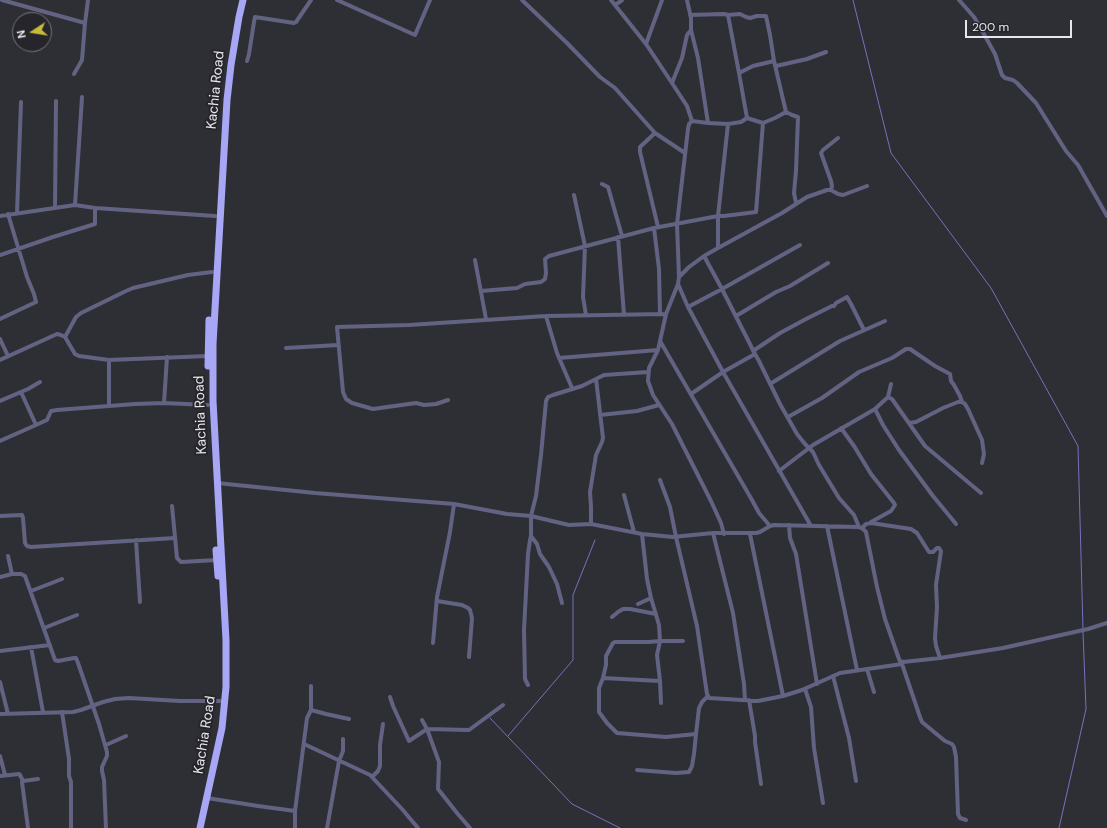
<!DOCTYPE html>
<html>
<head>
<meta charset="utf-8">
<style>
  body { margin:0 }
  #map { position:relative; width:1107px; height:828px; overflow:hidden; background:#2e2f35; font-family:"DM Sans",sans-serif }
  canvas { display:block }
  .north { position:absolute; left:12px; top:12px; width:40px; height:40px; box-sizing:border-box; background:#25252b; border:1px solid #737378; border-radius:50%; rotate:258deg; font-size:11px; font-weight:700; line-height:16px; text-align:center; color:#e7e7eb }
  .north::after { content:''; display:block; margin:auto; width:14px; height:18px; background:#c8bb3b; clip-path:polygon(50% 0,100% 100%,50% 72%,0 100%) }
  .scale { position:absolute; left:965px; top:20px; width:107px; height:18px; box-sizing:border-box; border:2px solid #e7e7eb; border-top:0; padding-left:5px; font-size:12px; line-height:14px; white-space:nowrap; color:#e7e7eb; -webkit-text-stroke:3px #25252b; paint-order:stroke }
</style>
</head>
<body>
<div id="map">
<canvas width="1107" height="828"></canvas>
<div class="north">N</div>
<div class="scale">200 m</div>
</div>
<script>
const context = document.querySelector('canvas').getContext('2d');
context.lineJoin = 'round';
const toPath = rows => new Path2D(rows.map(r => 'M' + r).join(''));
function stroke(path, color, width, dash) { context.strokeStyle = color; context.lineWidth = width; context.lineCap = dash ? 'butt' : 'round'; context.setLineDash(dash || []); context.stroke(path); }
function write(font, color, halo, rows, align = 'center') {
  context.font = font + ' "DM Sans",sans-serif'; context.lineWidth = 4; context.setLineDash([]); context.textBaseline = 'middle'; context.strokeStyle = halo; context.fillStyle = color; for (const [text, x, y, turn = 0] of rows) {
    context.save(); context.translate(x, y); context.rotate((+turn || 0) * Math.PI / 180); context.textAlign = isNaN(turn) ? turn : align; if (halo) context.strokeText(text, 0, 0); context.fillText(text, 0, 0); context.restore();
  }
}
stroke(toPath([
  [853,0,891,153,991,288,1078,446,1083,629],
  [490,718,572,804,620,828],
  [508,736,573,660,573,595,595,540],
  [1059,828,1086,709,1083,632]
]), '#7473bd', 1);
stroke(toPath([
  [2,0,85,23,88,0],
  [337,0,415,35,430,0],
  [522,0,567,43,600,77,615,88,655,133,685,153],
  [611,0,646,44,672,83,687,106,692,121,689,124,688,129,677,224,679,277,678,284,666,314,658,350,649,368,648,381,653,395,672,424,711,501,721,523,724,534],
  [959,0,974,17,980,27,995,54,1002,75,1005,78,1013,80,1017,83,1036,103,1066,151,1078,165,1107,216],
  [615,5,621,1,622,0],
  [690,15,724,14,728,15,739,73,747,118],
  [728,15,740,14,746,17,750,18,757,16,766,16,770,35,774,61,786,112],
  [691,30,698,58,708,123],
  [646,44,662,0],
  [247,61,249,54,254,22,255,17,294,23,296,22,311,0],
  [776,66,807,59,826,52],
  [739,73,753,66,774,61],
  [74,74,82,60,85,23],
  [672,83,682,58,687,35,691,30,691,18,687,0],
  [692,121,708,123,728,124,741,122,747,118,763,123,775,118,786,112,792,115,798,117,796,171,794,193,796,203],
  [655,133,640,147,640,152,658,227],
  [602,184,608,187,622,236],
  [831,190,832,186,831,181,821,153,823,150,838,138],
  [574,195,585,246,583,297,586,315],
  [75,205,82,97],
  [55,208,56,101],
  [17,213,21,102],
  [0,216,75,205,95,208,215,216],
  [654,228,659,269,660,314],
  [618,237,624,315],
  [718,248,718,216,728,124],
  [0,255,53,237,95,224,95,208],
  [704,256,722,289,755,354,759,361,780,404,797,434,805,444,813,452,819,465,839,498,854,515,859,527],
  [475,260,486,319],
  [679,277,689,267,704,256,718,248,782,213,807,197,827,190,831,190,838,194,843,195,867,186],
  [678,284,688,307,723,372,811,526],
  [481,291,517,288,525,284,541,282,545,279,546,273,545,259,549,256,654,228,718,216,724,216,756,212,763,123],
  [688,307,722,289,800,245],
  [546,316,557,353,572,388],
  [736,316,776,292,790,286,828,263],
  [0,319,36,302,34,294,27,277,8,214],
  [65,337,76,317,81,313,126,291,133,288,188,275,212,272],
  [0,339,8,356],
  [660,341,752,500,759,513,770,526],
  [286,348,338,345],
  [753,351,780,333,806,319,832,306,834,306,836,303,847,297,852,306,864,330],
  [559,358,658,350],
  [0,360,57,334,61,335,65,337,75,354,79,356,109,360,208,356],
  [770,384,840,341,885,321],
  [691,394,723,372,755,354],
  [888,397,892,399,925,446,981,493],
  [448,400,436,404,424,405,416,403,373,409,352,403,346,399,343,392,337,327,409,325,546,316,666,314],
  [0,401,28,389,40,382],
  [164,403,167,357],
  [109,406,109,360],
  [875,409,883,425,899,450,933,496,956,524],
  [600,415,637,411,659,405],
  [788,417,822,398,859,372,892,358,906,349,910,349,935,366,950,374,951,381,954,385,960,396,962,402,965,404,968,409,982,440,984,454,982,463],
  [909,423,916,422,943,408,958,402,962,402],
  [36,425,47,420,51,411,57,410,135,404,164,403,208,405],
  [841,428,854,446,871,474,894,503,895,505,891,511,871,522],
  [0,441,36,425,21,392],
  [779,471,813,445,875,409,888,397,891,384],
  [660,480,670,507,676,537,697,626,707,694,709,698,758,701,783,696,802,690,840,673,902,664,902,663],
  [217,483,315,493,454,504,507,514,531,516,569,525,591,524,642,534,673,537,713,533,756,533,760,532,770,526,774,525,859,527,863,529,866,532,877,587,885,619,899,659,900,661,903,662,940,658,1003,648,1088,629,1107,623],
  [624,495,634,532],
  [172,506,177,558,181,562,217,560],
  [0,516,22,515,23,518,25,543,27,546,31,547,175,538],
  [591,524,591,507,590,492,596,455,602,442,603,438,596,379],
  [789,525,790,538,796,554,817,684],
  [827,526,857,670],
  [862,528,866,524,871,523,911,529,917,533,929,552,933,552,937,548,939,548,941,551,936,585,937,607,935,638,936,646,940,658],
  [713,533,733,613,744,684,745,700],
  [642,534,647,579,651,598,659,625,660,641,657,655,660,681,661,703],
  [750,534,783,696],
  [531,536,537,544,540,554,549,567,557,584,562,603],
  [136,540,140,602],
  [8,556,12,574],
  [0,577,12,574,21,574,25,576,55,660,58,661,74,658,76,658,78,663,99,724,107,752,107,756,102,767,102,771,104,780,106,828],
  [31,591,62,579],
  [437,601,462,605,468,608,470,610,472,618,469,657],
  [638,604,651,598],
  [612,617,618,612,623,609,630,609,656,614],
  [44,628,77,615],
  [683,641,660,641,649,642,615,642,613,643,606,656,606,665,603,678,599,688,599,712,607,723,617,733,666,737,696,734],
  [433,643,437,597,450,532,454,504],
  [31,647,43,712],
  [0,651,50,645],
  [902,664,920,717,922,722,945,741,952,744,954,747,956,757,958,814,960,818,966,820],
  [867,669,874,692],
  [833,676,849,738,856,781],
  [603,678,660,681],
  [0,682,8,714],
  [528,685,525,679,524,630,528,554,530,540,531,536,531,516,536,496,541,455,546,401,548,397,553,395,582,386,604,375,648,372],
  [805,689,811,707,814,748,823,803],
  [390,697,393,706,409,741,427,729,439,762,438,789,457,813,470,828],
  [749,700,755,736,755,742,761,784],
  [311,710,326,714,349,719],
  [62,712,69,759,69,776,71,782,71,828],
  [0,714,73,712,81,710,103,702,115,699,129,698,180,701,220,701],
  [422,720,427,729,469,730,503,705],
  [304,744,370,775,402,809,418,828],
  [106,745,126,736],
  [0,756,5,775],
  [637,770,676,773,689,772,692,766,694,754,696,734,699,708,702,702,708,696],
  [0,776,19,774,20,775,23,781,22,782,28,828],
  [372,777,378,771,380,766,380,745,383,724],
  [23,781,38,779],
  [207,798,258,806,295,811],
  [295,828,295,811,307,718,311,710,311,686],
  [327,828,339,761,343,751,343,739]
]), '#626382', 4);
stroke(toPath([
  [208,366,209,320],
  [216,550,218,576],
  [200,828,222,728,226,687,226,640,213,401,213,344,227,100,231,65,239,17,243,0]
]), '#a7a7f5', 7);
write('14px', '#e7e7eb', '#25252b', [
  ["Kachia Road",216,90,-84],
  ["Kachia Road",201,415,-92],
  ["Kachia Road",205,735,-81]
]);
</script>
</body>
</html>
